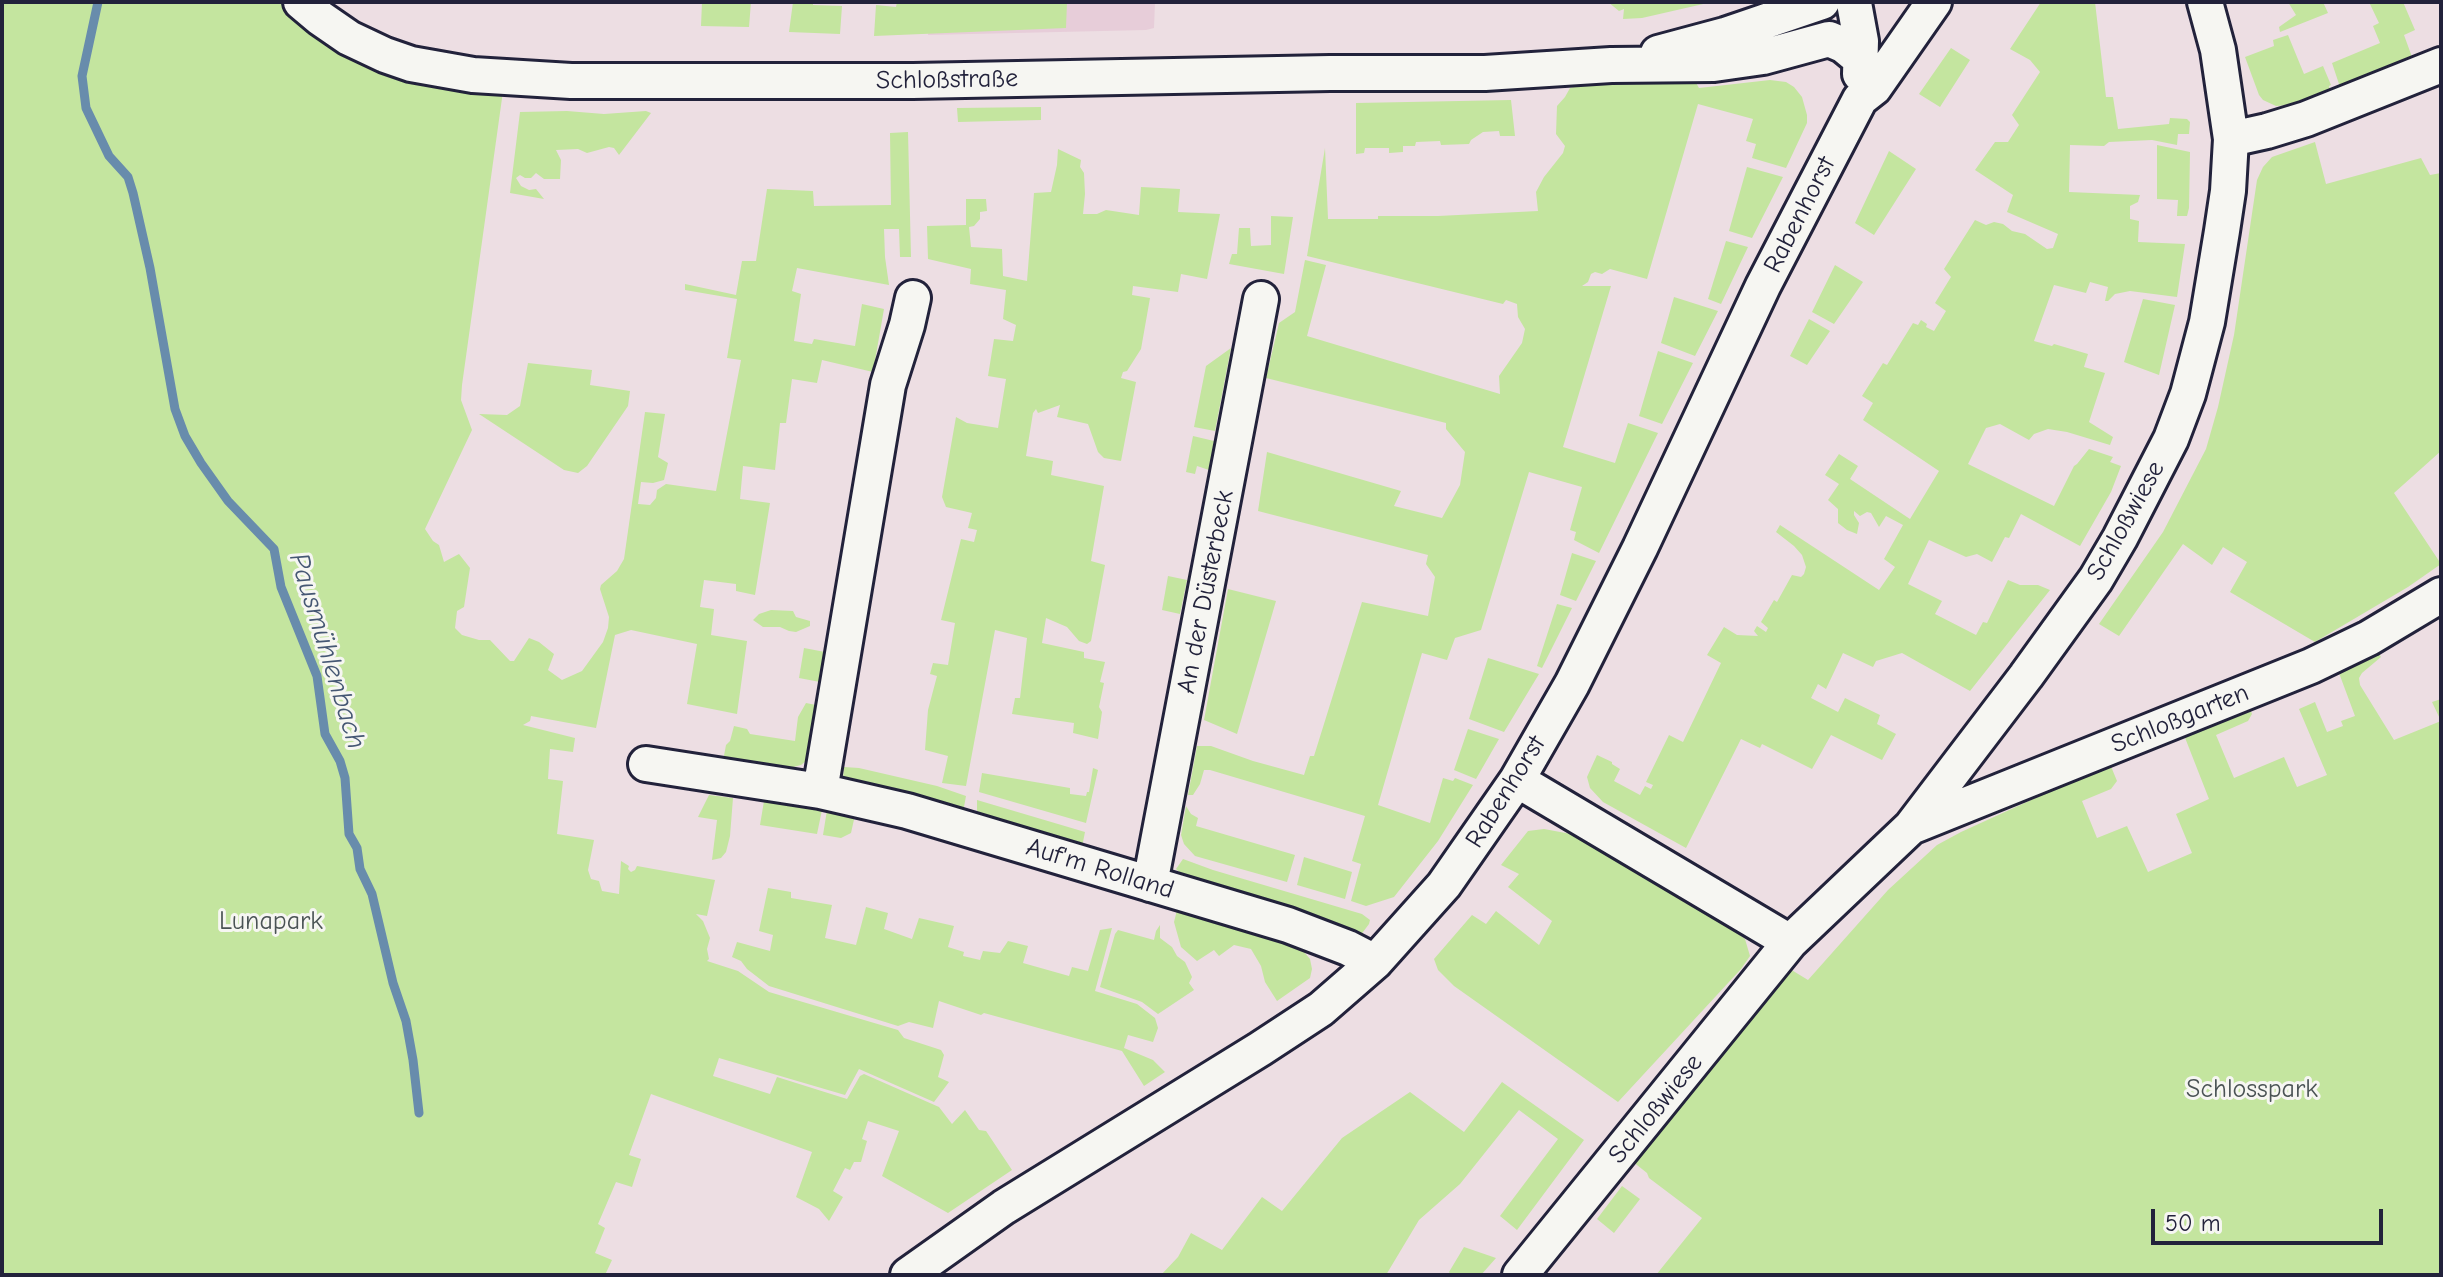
<!DOCTYPE html>
<html>
<head>
<meta charset="utf-8">
<style>
  body { margin:0 }
  #map { position:relative; width:2443px; height:1277px; overflow:hidden; background:#eddee3; font-family:"Comic Neue",sans-serif }
  canvas { display:block }
  .frame { position:absolute; inset:0; border:4px solid #22223b; pointer-events:none }
  .scale { position:absolute; left:2151px; top:1209px; width:232px; height:36px; box-sizing:border-box; border:4px solid #22223b; border-top:0; padding-left:10px; font-size:24px; line-height:28px; white-space:nowrap; color:#22223b; -webkit-text-stroke:6px #f6f6f2; paint-order:stroke }
</style>
</head>
<body>
<div id="map">
<canvas width="2443" height="1277"></canvas>
<div class="frame"></div>
<div class="scale">50 m</div>
</div>
<script>
const context = document.querySelector('canvas').getContext('2d');
context.lineJoin = 'round';
function fillPath(path, color) { context.fillStyle = color; context.fill(path, 'evenodd'); }
const toPath = rows => new Path2D(rows.map(r => 'M' + r).join(''));
function stroke(path, color, width, dash) { context.strokeStyle = color; context.lineWidth = width; context.lineCap = dash ? 'butt' : 'round'; context.setLineDash(dash || []); context.stroke(path); }
function write(font, color, halo, rows, align = 'center') {
  context.font = font + ' "Comic Neue",sans-serif'; context.lineWidth = 6; context.setLineDash([]); context.textBaseline = 'middle'; context.strokeStyle = halo; context.fillStyle = color; for (const [text, x, y, turn = 0] of rows) {
    context.save(); context.translate(x, y); context.rotate((+turn || 0) * Math.PI / 180); context.textAlign = isNaN(turn) ? turn : align; if (halo) context.strokeText(text, 0, 0); context.fillText(text, 0, 0); context.restore();
  }
}
fillPath(toPath([
  [929,2,1155,2,1154,28,1146,30,928,35]
]), '#e7cdd9');
fillPath(toPath([
  [2,2,297,2,504,84,462,385,461,400,472,430,425,529,433,541,439,545,444,562,459,554,470,568,464,607,457,611,455,628,462,635,479,640,490,640,510,661,514,661,529,638,539,642,554,654,548,670,562,680,582,671,603,642,608,628,609,617,600,589,601,585,617,571,624,559,645,412,665,414,658,457,668,463,664,480,653,483,641,482,638,504,650,505,656,498,657,490,666,484,716,491,741,360,727,358,737,299,685,290,685,284,736,295,742,261,756,261,767,189,813,191,814,206,891,205,890,133,908,132,911,257,900,257,899,229,884,229,885,257,889,285,797,268,792,291,801,294,794,341,812,344,814,339,855,346,862,304,884,309,873,372,822,360,817,383,792,379,786,423,780,423,775,470,743,466,740,499,770,503,755,595,736,591,736,584,704,580,700,607,714,609,711,635,747,641,737,714,687,704,697,644,631,630,615,635,596,728,531,716,530,721,523,725,575,738,573,752,550,749,548,779,563,781,557,834,594,840,588,870,591,879,599,881,602,891,619,894,621,861,629,866,628,869,631,872,635,870,637,866,715,880,707,916,696,914,703,921,710,938,707,949,709,959,707,961,738,971,769,992,898,1030,904,1038,941,1050,944,1055,938,1077,949,1082,934,1102,859,1069,845,1095,719,1058,713,1076,770,1094,777,1077,847,1099,860,1076,864,1074,939,1107,952,1124,965,1110,979,1130,986,1131,1012,1170,948,1213,882,1176,899,1131,868,1121,862,1139,867,1141,861,1162,854,1162,850,1170,845,1168,833,1191,843,1197,829,1221,819,1209,796,1197,812,1152,651,1094,629,1155,641,1159,632,1187,616,1182,598,1224,605,1228,595,1253,612,1260,605,1275,2,1275],
  [702,2,751,2,749,27,701,26],
  [793,2,813,2,813,5,842,6,840,34,789,32],
  [897,2,1067,2,1066,28,874,36,876,5,896,7],
  [1608,2,1712,2,1642,18,1623,19,1624,9,1619,11],
  [2041,2,2095,2,2106,97,2113,97,2118,129,2169,124,2170,118,2187,119,2190,122,2189,134,2178,134,2177,145,2152,140,2109,142,2104,146,2070,145,2069,192,2140,195,2138,202,2130,206,2130,219,2139,221,2138,242,2185,244,2177,297,2130,291,2115,294,2108,301,2105,301,2108,287,2090,282,2086,293,2054,285,2034,341,2052,346,2054,344,2088,354,2084,367,2105,373,2089,422,2113,437,2110,445,2067,432,2048,429,2034,434,2029,440,2000,424,1986,428,1968,464,2054,506,2074,466,2077,464,2089,449,2113,457,2110,462,2121,466,2111,492,2080,546,2021,514,2009,538,2005,537,1992,562,1977,554,1966,557,1929,540,1908,584,1942,601,1935,614,1976,635,1983,622,1987,623,2008,580,2020,585,2038,585,2050,590,1970,691,1902,653,1876,661,1873,667,1843,653,1826,689,1818,684,1811,698,1838,712,1845,698,1880,715,1877,724,1896,734,1882,760,1831,735,1812,769,1762,744,1760,748,1741,739,1686,848,1603,802,1590,788,1587,777,1597,755,1612,762,1612,764,1620,769,1614,781,1640,795,1645,786,1651,789,1653,785,1646,782,1669,735,1683,742,1721,663,1707,655,1724,627,1737,635,1758,636,1754,631,1757,626,1766,632,1768,628,1761,622,1774,600,1777,602,1792,575,1801,577,1804,574,1806,567,1802,555,1794,546,1776,532,1780,525,1879,590,1895,567,1884,559,1903,525,1886,516,1879,527,1871,513,1867,512,1860,516,1854,511,1854,515,1859,523,1857,534,1847,530,1838,523,1838,509,1828,500,1839,484,1825,475,1839,454,1858,466,1850,479,1910,519,1939,471,1863,420,1873,403,1862,396,1883,363,1887,365,1913,323,1918,325,1921,320,1927,324,1926,327,1934,331,1946,311,1935,303,1951,277,1944,269,1975,220,1986,225,1994,222,2003,224,2012,231,2025,234,2047,249,2053,248,2058,234,2007,212,2013,195,1975,170,1995,142,2008,142,2019,125,2012,115,2040,72,2030,60,2010,49],
  [2288,2,2323,2,2328,13,2280,32,2279,27,2296,15],
  [2369,2,2403,2,2415,30,2404,35,2412,57,2340,87,2332,63,2380,43,2373,26,2379,23],
  [2288,35,2304,74,2323,66,2331,85,2329,86,2330,90,2290,105,2276,106,2263,100,2259,95,2245,57,2274,46,2273,40],
  [1951,48,1970,60,1940,107,1919,94],
  [1600,79,1695,81,1699,88,1770,80,1786,82,1794,87,1802,97,1807,115,1807,123,1786,168,1752,158,1756,144,1746,141,1753,119,1698,104,1647,279,1610,269,1602,274,1595,272,1591,274,1588,282,1582,286,1611,286,1563,447,1615,463,1628,423,1658,433,1599,553,1574,540,1576,532,1570,530,1582,487,1529,472,1481,630,1455,638,1447,660,1422,653,1378,805,1430,823,1443,778,1453,781,1455,778,1473,785,1438,841,1394,897,1366,906,1351,901,1361,864,1352,861,1365,816,1210,770,1204,770,1200,784,1193,795,1188,795,1197,746,1211,746,1253,761,1304,775,1310,756,1314,756,1362,602,1428,616,1435,577,1426,564,1428,555,1258,511,1267,452,1401,491,1394,506,1442,518,1460,485,1465,452,1446,429,1446,423,1266,378,1279,323,1295,312,1305,260,1326,265,1307,336,1500,394,1499,376,1522,343,1525,329,1518,317,1517,304,1506,300,1503,304,1307,256,1325,148,1328,219,1378,219,1378,216,1438,216,1538,211,1536,192,1544,177,1563,153,1565,146,1556,134,1557,106,1565,97,1570,88],
  [1511,100,1515,136,1500,136,1499,131,1483,132,1471,140,1469,144,1441,145,1440,141,1416,142,1415,146,1403,146,1403,152,1389,153,1389,148,1365,148,1364,153,1356,154,1356,103],
  [1041,107,1041,120,958,122,957,108],
  [567,111,604,114,646,111,651,113,619,155,614,148,609,147,587,153,578,149,556,150,561,160,560,179,544,179,536,173,531,178,525,178,520,175,516,178,521,186,529,190,536,189,544,199,510,193,520,112],
  [2315,142,2326,184,2421,158,2430,175,2441,173,2441,451,2394,493,2441,564,2408,587,2315,642,2230,592,2247,562,2223,547,2212,565,2183,544,2119,636,2099,624,2163,532,2206,449,2218,407,2234,335,2257,180,2263,167,2272,157],
  [2157,145,2190,152,2189,208,2187,216,2177,216,2178,200,2157,199],
  [1058,149,1081,160,1080,167,1084,173,1085,194,1083,214,1097,214,1106,210,1139,215,1141,187,1180,189,1178,212,1220,214,1207,279,1181,274,1178,292,1133,286,1132,295,1150,298,1141,349,1127,371,1123,372,1121,378,1136,382,1121,461,1104,458,1098,452,1088,424,1057,417,1060,405,1038,413,1036,409,1033,413,1026,456,1053,461,1051,475,1104,486,1091,561,1105,565,1091,641,1087,644,1079,641,1067,627,1046,618,1042,643,1084,652,1084,658,1105,662,1100,682,1104,683,1099,707,1102,712,1098,739,1073,733,1074,723,1012,714,1015,698,1020,698,1027,638,995,630,966,786,942,783,948,756,925,750,928,710,937,676,930,674,933,663,948,665,955,623,941,620,961,539,974,542,977,530,968,528,972,513,946,507,942,497,956,417,967,423,998,428,1006,379,988,376,994,339,1013,341,1016,325,1003,319,1006,290,970,284,971,269,928,259,927,226,966,225,966,199,986,199,987,211,980,212,980,219,974,226,969,227,971,247,1002,249,1003,276,1027,281,1034,193,1051,192,1057,165],
  [1889,151,1916,169,1874,235,1855,223],
  [1747,167,1783,177,1752,238,1729,231],
  [1271,216,1293,217,1284,274,1229,264,1232,254,1237,254,1239,228,1250,228,1251,246,1271,245],
  [1726,241,1748,247,1721,304,1708,299],
  [1835,265,1863,282,1834,324,1812,312],
  [1674,297,1718,311,1695,356,1661,343],
  [2143,299,2175,305,2159,375,2124,362],
  [1809,319,1830,331,1807,365,1790,356],
  [1231,348,1215,431,1194,427,1206,366],
  [1658,351,1693,363,1662,424,1639,416],
  [528,363,592,370,590,385,630,391,628,406,587,466,578,473,564,470,479,414,507,415,520,406],
  [1193,436,1214,441,1209,470,1197,466,1195,474,1186,472],
  [1572,553,1596,561,1576,601,1560,595],
  [1168,576,1187,580,1180,614,1162,610],
  [1228,589,1276,601,1237,734,1204,720],
  [1557,604,1572,608,1542,668,1537,666],
  [771,610,793,611,796,617,810,621,810,626,796,632,789,631,780,627,763,627,753,620,759,614],
  [2374,646,2381,657,2362,673,2359,678,2360,685,2394,740,2441,721,2432,702,2441,699,2441,1275,1656,1275,1702,1218,1649,1178,1647,1173,1632,1161,1790,969,1808,980,1888,890,1937,845,1961,832,2110,764,2117,781,2111,789,2082,801,2097,838,2127,826,2148,872,2192,853,2176,814,2209,799,2182,730,2248,704,2252,714,2248,721,2216,735,2234,778,2284,757,2297,787,2327,775,2299,709,2315,702,2327,732,2343,726,2341,721,2355,716,2339,673,2340,666],
  [804,648,825,652,820,682,799,678],
  [1488,658,1539,674,1504,732,1469,719],
  [806,703,816,705,809,753,806,761,801,765,782,770,723,761,726,745,730,741,734,726,747,729,750,734,795,741,798,717],
  [1468,729,1499,739,1476,779,1454,770],
  [844,767,859,768,937,786,966,796,964,807,960,812,856,784,843,778],
  [1093,768,1098,770,1086,823,979,792,982,773,1070,788,1070,794,1086,796,1087,792,1089,792],
  [709,795,733,798,730,836,726,852,721,858,712,860,717,820,698,817],
  [977,800,1085,832,1081,852,977,818],
  [764,801,822,810,817,834,760,825],
  [1186,806,1191,814,1198,818,1196,826,1295,855,1287,882,1195,856,1184,844,1181,835],
  [827,810,855,815,851,833,841,838,823,835],
  [1544,829,1571,834,1726,925,1745,939,1750,956,1741,969,1618,1102,1454,986,1438,970,1434,959,1472,915,1486,924,1496,911,1539,945,1552,921,1508,887,1519,874,1501,865,1528,831],
  [1304,857,1352,872,1345,899,1297,885],
  [1183,859,1213,870,1362,914,1370,920,1369,924,1360,936,1190,882,1176,869],
  [768,888,791,892,791,898,832,905,825,938,856,945,866,907,888,913,884,929,912,939,919,918,954,926,948,947,964,952,963,956,980,960,983,951,1000,953,1008,941,1028,946,1023,963,1069,976,1072,967,1088,971,1100,930,1112,928,1095,991,1137,1004,1155,1018,1158,1028,1153,1042,1128,1035,1124,1048,1153,1060,1165,1072,1144,1086,1122,1051,984,1013,981,1015,939,1001,933,1028,909,1022,898,1026,769,986,747,969,741,961,732,957,737,942,770,951,773,935,759,931],
  [1177,910,1299,946,1310,959,1312,969,1310,978,1277,1001,1265,982,1261,966,1251,949,1234,945,1219,956,1214,950,1197,961,1181,947,1174,922],
  [1160,925,1160,938,1172,947,1177,956,1185,962,1192,977,1189,983,1194,990,1158,1014,1142,1002,1100,987,1115,934,1118,930,1154,940,1156,931],
  [1502,1082,1584,1140,1517,1230,1500,1216,1558,1139,1519,1110,1460,1184,1419,1220,1386,1275,1161,1275,1178,1257,1191,1233,1222,1250,1262,1197,1282,1211,1342,1138,1410,1092,1464,1132],
  [1622,1186,1640,1199,1614,1233,1597,1219],
  [1464,1247,1496,1258,1481,1275,1451,1275,1449,1272]
]), '#c4e59f');
stroke(toPath([
  [98,2,82,76,86,108,109,156,128,177,133,193,150,268,175,409,185,436,201,463,228,501,274,549,281,587,317,676,325,734,340,761,345,778,349,834,357,848,360,869,372,894,393,983,406,1021,413,1060,419,1113]
]), '#688cac', 9);
const minor = toPath([
  [301,2,320,18,349,38,385,55,411,64,473,75,571,81,913,81,1330,73,1485,73,1611,65,1714,64,1763,57,1829,39,1843,45,1860,59],
  [1854,3,1861,41,1860,74],
  [1658,53,1725,35,1822,2],
  [2231,139,2267,131,2306,119,2441,65],
  [646,764,820,791,907,811,1288,925,1348,948,1375,962],
  [1517,780,1790,942],
  [820,791,888,385,907,325,913,298],
  [1911,827,2311,666,2369,638,2441,595],
  [1150,884,1261,299],
  [908,1275,1004,1207,1260,1049,1321,1009,1375,962,1444,885,1517,780,1572,684,1640,548,1763,286,1860,99,1874,88,1934,2],
  [1520,1275,1790,942,1911,827,2026,676,2096,579,2120,538,2171,439,2188,394,2207,322,2222,231,2228,191,2231,139,2218,50,2205,2]
]);
stroke(minor, '#22223b', 40);
stroke(minor, '#f6f6f2', 34);
write('26px', '#22223b', '#f6f6f2', [
  ["Schloßstraße",947,80,-1],
  ["Rabenhorst",1800,215,-63],
  ["Schloßwiese",2126,521,-61],
  ["An der Düsterbeck",1206,592,-79],
  ["Schloßgarten",2180,719,-22],
  ["Rabenhorst",1506,792,-58],
  ["Auf'm Rolland",1100,869,17],
  ["Schloßwiese",1656,1109,-51]
]);
write('26px', '#4a5354', '#f6f6f2', [
  ["Lunapark",271,922],
  ["Schlosspark",2252,1090]
]);
write('italic 28px', '#455773', '#f6f6f2', [
  ["Pausmühlenbach",327,651,73]
]);
</script>
</body>
</html>
